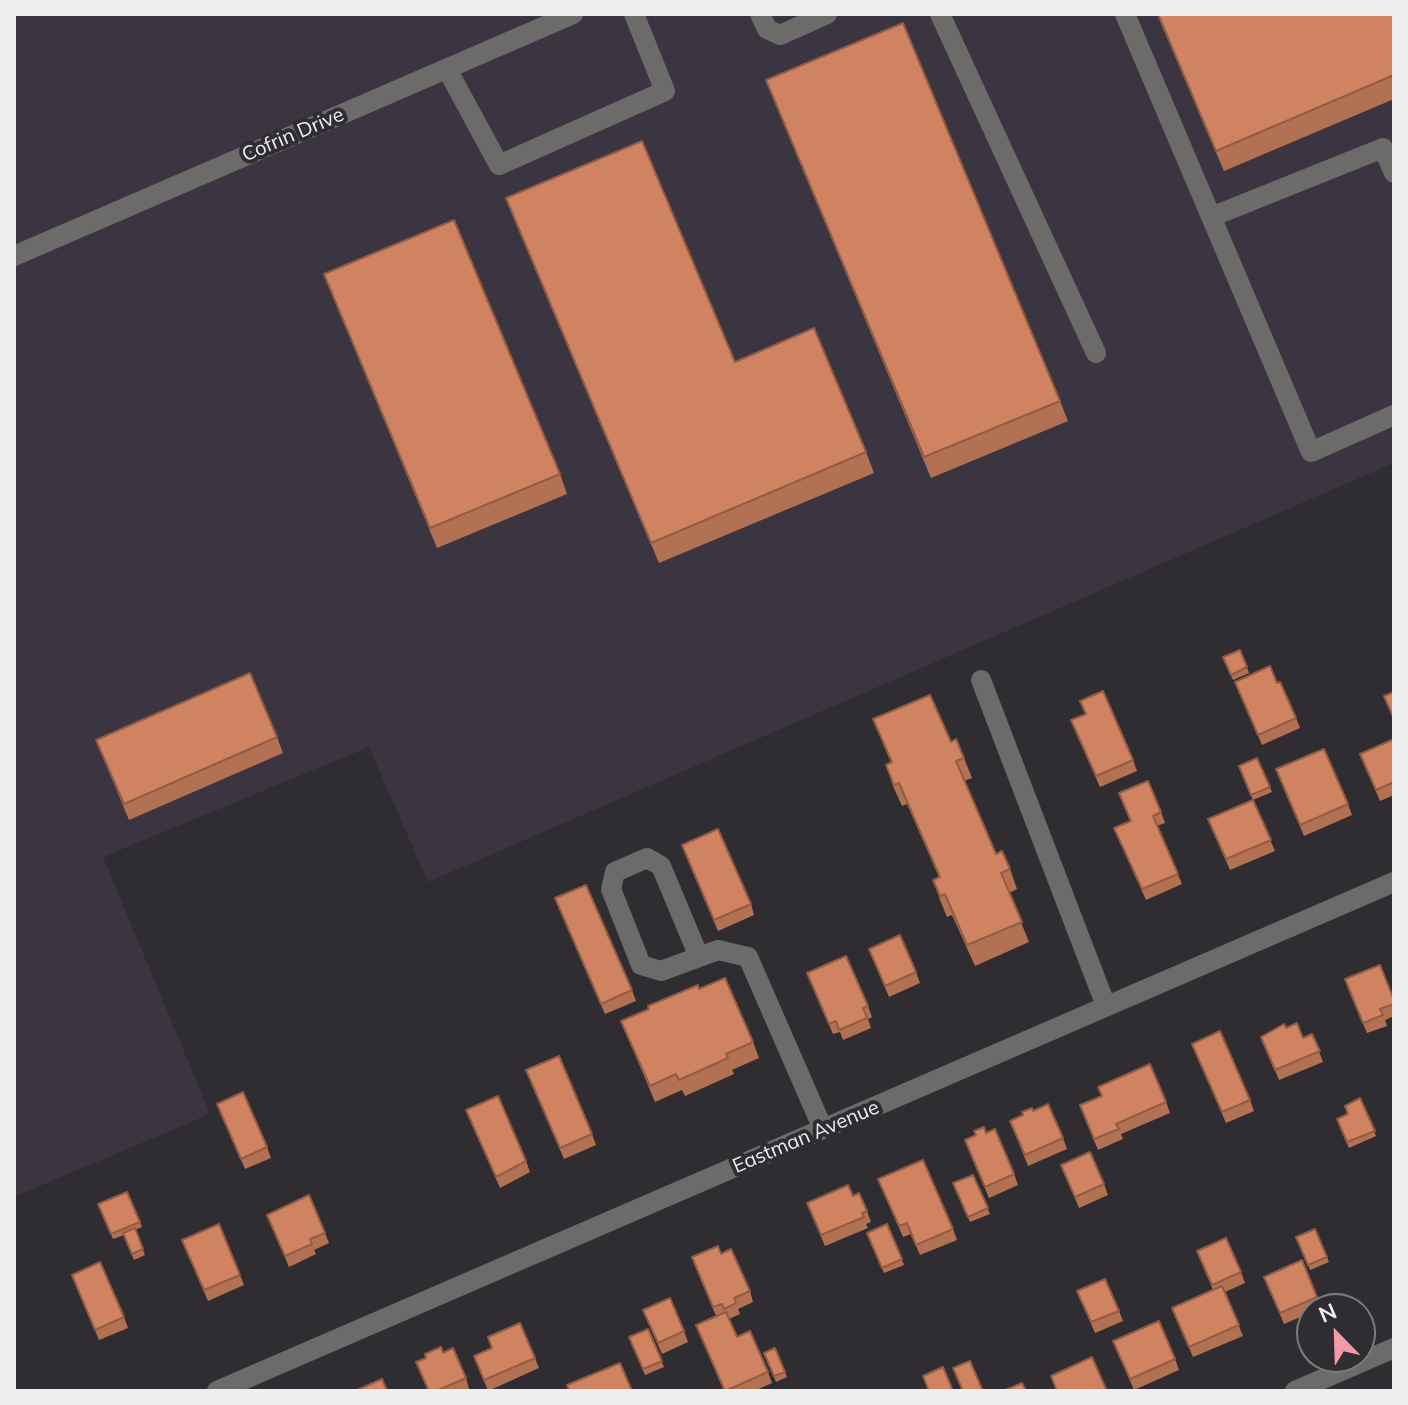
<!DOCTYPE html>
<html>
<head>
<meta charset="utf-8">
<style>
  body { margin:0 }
  #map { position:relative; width:1408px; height:1405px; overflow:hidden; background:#2f2d32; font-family:Mulish,sans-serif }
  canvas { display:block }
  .frame { position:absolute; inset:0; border:16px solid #eeedf0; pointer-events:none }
  .north { position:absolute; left:1296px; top:1293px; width:80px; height:80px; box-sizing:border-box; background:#2f2d32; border:2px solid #7b7a7e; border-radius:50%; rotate:337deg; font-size:22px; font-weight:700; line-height:32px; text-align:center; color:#eeedf0 }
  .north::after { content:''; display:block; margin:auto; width:28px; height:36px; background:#f39aaa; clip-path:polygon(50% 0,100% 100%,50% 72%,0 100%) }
</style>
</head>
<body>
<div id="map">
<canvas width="1408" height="1405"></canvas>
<div class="frame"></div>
<div class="north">N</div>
</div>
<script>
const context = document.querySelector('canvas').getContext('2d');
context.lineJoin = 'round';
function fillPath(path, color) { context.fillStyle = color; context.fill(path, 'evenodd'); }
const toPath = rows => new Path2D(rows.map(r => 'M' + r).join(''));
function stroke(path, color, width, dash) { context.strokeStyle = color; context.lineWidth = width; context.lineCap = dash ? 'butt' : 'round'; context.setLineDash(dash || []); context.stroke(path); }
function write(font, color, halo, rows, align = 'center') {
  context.font = font + ' Mulish,sans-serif'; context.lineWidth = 8; context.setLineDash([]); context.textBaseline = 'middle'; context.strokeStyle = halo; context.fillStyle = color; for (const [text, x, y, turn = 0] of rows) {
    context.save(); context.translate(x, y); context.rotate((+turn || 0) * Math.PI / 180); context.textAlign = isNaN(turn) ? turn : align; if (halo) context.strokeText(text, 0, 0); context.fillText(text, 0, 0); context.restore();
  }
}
fillPath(toPath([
  [14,14,1394,14,1394,463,428,882,369,747,103,857,210,1114,14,1197]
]), '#3a3540');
stroke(toPath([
  [760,14,767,29,780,35,827,14],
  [940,14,1096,353],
  [1125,14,1311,452,1394,415],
  [447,69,499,165,665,91,634,14],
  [1211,217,1383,148,1394,173],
  [14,256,573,14],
  [981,680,1106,1006],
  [699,957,661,866,647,858,615,872,611,889,641,965,661,971,718,950,748,957,823,1129],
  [217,1391,1394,882],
  [1295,1391,1394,1348]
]), '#6d6b69', 20);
fillPath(toPath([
  [1157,14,1394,14,1394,99,1224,171],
  [766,80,1060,401,1068,421,931,478],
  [506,198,735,362,866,452,874,473,659,563,514,219],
  [324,274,560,474,567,494,437,548],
  [1240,650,1249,673,1233,680,1223,657],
  [1235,682,1277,683,1296,718,1300,728,1262,745],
  [873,719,951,742,964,758,972,778,964,781,996,854,1010,869,1017,889,1009,893,1029,942,975,966,952,915,947,917,940,900,933,880,939,877,907,804,902,806,893,786,886,765,891,763],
  [1071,720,1133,760,1137,771,1100,787],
  [277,737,283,753,129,820,96,740],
  [1394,739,1394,795,1380,801,1360,754],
  [1257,758,1272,792,1253,800,1275,851,1230,870,1208,819,1253,800,1239,766],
  [1276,769,1348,804,1352,815,1304,836],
  [1119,793,1161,812,1165,823,1157,826,1182,884,1146,900,1114,828,1130,821],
  [682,845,751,904,754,915,718,931],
  [555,898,632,990,636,1001,605,1014],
  [869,949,916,972,920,983,889,997],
  [807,973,868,1006,872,1017,868,1019,871,1028,843,1040,840,1032,833,1034],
  [699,989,753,1042,759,1058,732,1070,734,1074,685,1096,682,1090,655,1102,621,1021],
  [1349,990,1394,1000,1394,1016,1385,1020,1387,1026,1367,1033],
  [1286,1028,1303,1038,1312,1034,1323,1062,1279,1080,1261,1037],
  [1192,1044,1250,1100,1254,1111,1226,1123],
  [526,1070,592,1134,596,1145,564,1159],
  [1098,1087,1166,1102,1170,1113,1121,1134,1123,1139,1098,1150,1084,1116,1101,1096],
  [1360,1098,1376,1136,1349,1148,1337,1119,1348,1114],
  [217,1104,267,1147,271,1158,245,1169],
  [466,1110,526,1161,530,1172,500,1188],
  [1033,1111,1063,1138,1067,1149,1028,1166,1010,1121],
  [986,1133,1014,1174,1018,1185,989,1198,965,1140],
  [1061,1165,1104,1184,1108,1195,1079,1208],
  [973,1175,990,1214,970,1222,953,1183],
  [878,1179,953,1229,957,1240,920,1255,911,1234,903,1237],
  [127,1192,142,1227,135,1230,145,1255,134,1260,124,1235,113,1239,98,1204],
  [853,1196,867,1211,871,1222,866,1224,868,1228,825,1246,807,1203],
  [267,1215,325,1233,329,1243,314,1250,316,1254,289,1267],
  [887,1224,904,1265,884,1273,867,1233],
  [1315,1229,1329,1262,1310,1270,1296,1237],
  [186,1250,240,1275,244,1285,208,1301],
  [1197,1251,1241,1272,1245,1283,1225,1292,1243,1336,1193,1357,1172,1308,1213,1290],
  [721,1254,750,1291,753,1302,738,1309,740,1314,729,1319,737,1337,768,1372,772,1383,754,1391,724,1391,696,1325,716,1316,692,1257],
  [72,1275,124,1317,128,1328,99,1340],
  [1264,1277,1317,1297,1321,1308,1312,1309,1312,1312,1284,1324],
  [1077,1291,1119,1311,1123,1321,1095,1333],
  [643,1310,684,1331,688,1342,662,1354],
  [648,1329,664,1367,645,1375,629,1337],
  [1113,1341,1175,1359,1179,1370,1134,1390],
  [492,1348,535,1358,539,1368,488,1391,474,1356],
  [775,1348,787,1377,776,1382,764,1353],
  [443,1353,466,1378,469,1389,464,1391,428,1391,416,1362]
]), '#b37153');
const building = toPath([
  [1158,14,1394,14,1394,75,1216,151,1158,14],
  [903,23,1060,401,924,457,766,80,903,23],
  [642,141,735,362,814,328,866,452,651,543,506,198,642,141],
  [454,220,560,474,430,528,324,274,454,220],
  [1240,650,1247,667,1231,675,1223,657,1240,650],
  [1270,666,1277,683,1280,682,1296,718,1258,735,1235,682,1270,666],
  [250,673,277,737,124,804,96,740,250,673],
  [1103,691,1133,760,1096,776,1071,720,1086,714,1080,701,1103,691],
  [1394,692,1394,719,1384,696,1394,692],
  [930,695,951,742,956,739,964,758,956,761,996,854,1002,851,1010,869,1001,873,1022,922,967,945,945,894,940,896,933,880,940,877,899,783,894,785,886,765,892,762,873,719,930,695],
  [1394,739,1394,782,1376,790,1360,754,1394,739],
  [1324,749,1348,804,1300,825,1276,769,1324,749],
  [1257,758,1270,787,1251,795,1239,766,1257,758],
  [1148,781,1161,812,1153,816,1178,874,1142,889,1114,828,1131,821,1119,793,1148,781],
  [1253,800,1271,840,1226,859,1208,819,1253,800],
  [718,829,751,904,714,920,682,845,718,829],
  [586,885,632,990,601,1004,555,898,586,885],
  [900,935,916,972,885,986,869,949,900,935],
  [846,956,868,1006,863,1008,867,1018,839,1030,836,1021,829,1024,807,973,846,956],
  [1380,965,1394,1000,1394,1004,1380,1009,1383,1015,1363,1023,1345,979,1380,965],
  [725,978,753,1042,726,1054,728,1058,679,1080,676,1074,650,1086,621,1021,649,1009,648,1006,698,985,699,989,725,978],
  [1297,1023,1303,1038,1312,1034,1320,1051,1275,1070,1261,1037,1284,1024,1286,1028,1297,1023],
  [1220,1031,1250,1100,1222,1112,1192,1044,1220,1031],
  [559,1056,592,1134,560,1148,526,1070,559,1056],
  [1150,1064,1166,1102,1116,1124,1119,1129,1094,1139,1080,1105,1102,1096,1098,1087,1150,1064],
  [243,1092,267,1147,241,1159,217,1104,243,1092],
  [498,1096,526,1161,496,1177,466,1110,498,1096],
  [1360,1098,1375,1131,1347,1142,1337,1119,1348,1114,1345,1106,1360,1098],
  [1048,1104,1063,1138,1025,1155,1010,1121,1023,1115,1022,1112,1032,1108,1033,1111,1048,1104],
  [984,1127,986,1133,995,1129,1014,1174,985,1187,965,1140,976,1135,974,1131,984,1127],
  [1090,1152,1104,1184,1075,1197,1061,1165,1090,1152],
  [923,1160,953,1229,916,1245,907,1223,899,1226,878,1179,923,1160],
  [973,1175,988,1208,968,1217,953,1183,973,1175],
  [848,1185,853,1196,859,1193,867,1211,862,1213,864,1217,821,1235,807,1203,848,1185],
  [127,1192,140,1222,111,1234,98,1204,127,1192],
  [309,1195,325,1233,310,1239,312,1244,285,1256,267,1215,309,1195],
  [219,1224,240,1275,204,1290,182,1240,219,1224],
  [887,1224,902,1259,882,1268,867,1233,887,1224],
  [135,1228,143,1249,132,1254,123,1233,135,1228],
  [1315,1229,1327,1257,1308,1265,1296,1237,1315,1229],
  [1226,1238,1241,1272,1212,1285,1197,1251,1226,1238],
  [718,1246,721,1254,731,1249,750,1291,734,1298,736,1303,724,1309,722,1304,713,1307,692,1257,718,1246],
  [1302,1260,1317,1297,1280,1313,1264,1277,1302,1260],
  [100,1262,124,1317,95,1330,72,1275,100,1262],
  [1105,1279,1119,1311,1091,1322,1077,1291,1105,1279],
  [1222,1286,1239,1325,1189,1347,1172,1308,1222,1286],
  [670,1298,684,1331,658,1343,643,1310,670,1298],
  [726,1312,737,1337,750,1331,768,1372,725,1391,696,1325,726,1312],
  [1159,1321,1175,1359,1130,1379,1113,1341,1159,1321],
  [520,1323,535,1358,484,1380,474,1356,492,1348,488,1337,520,1323],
  [648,1329,662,1361,643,1369,629,1337,648,1329],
  [441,1347,443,1353,453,1348,466,1378,436,1391,429,1391,416,1362,426,1358,425,1354,441,1347],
  [775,1348,785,1372,774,1376,764,1353,775,1348],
  [1092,1357,1106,1389,1101,1391,1057,1391,1051,1376,1092,1357],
  [970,1361,982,1389,977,1391,963,1391,953,1368,970,1361],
  [620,1363,632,1391,569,1391,567,1385,620,1363],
  [943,1367,953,1391,929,1391,923,1376,943,1367],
  [382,1379,387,1391,355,1391,382,1379],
  [1022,1383,1026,1391,1003,1391,1022,1383]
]);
fillPath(building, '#d08361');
stroke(building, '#925c44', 2);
write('20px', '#eeedf0', '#2f2d32', [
  ["Cofrin Drive",293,135,-23],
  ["Eastman Avenue",806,1137,-23]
]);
</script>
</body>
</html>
